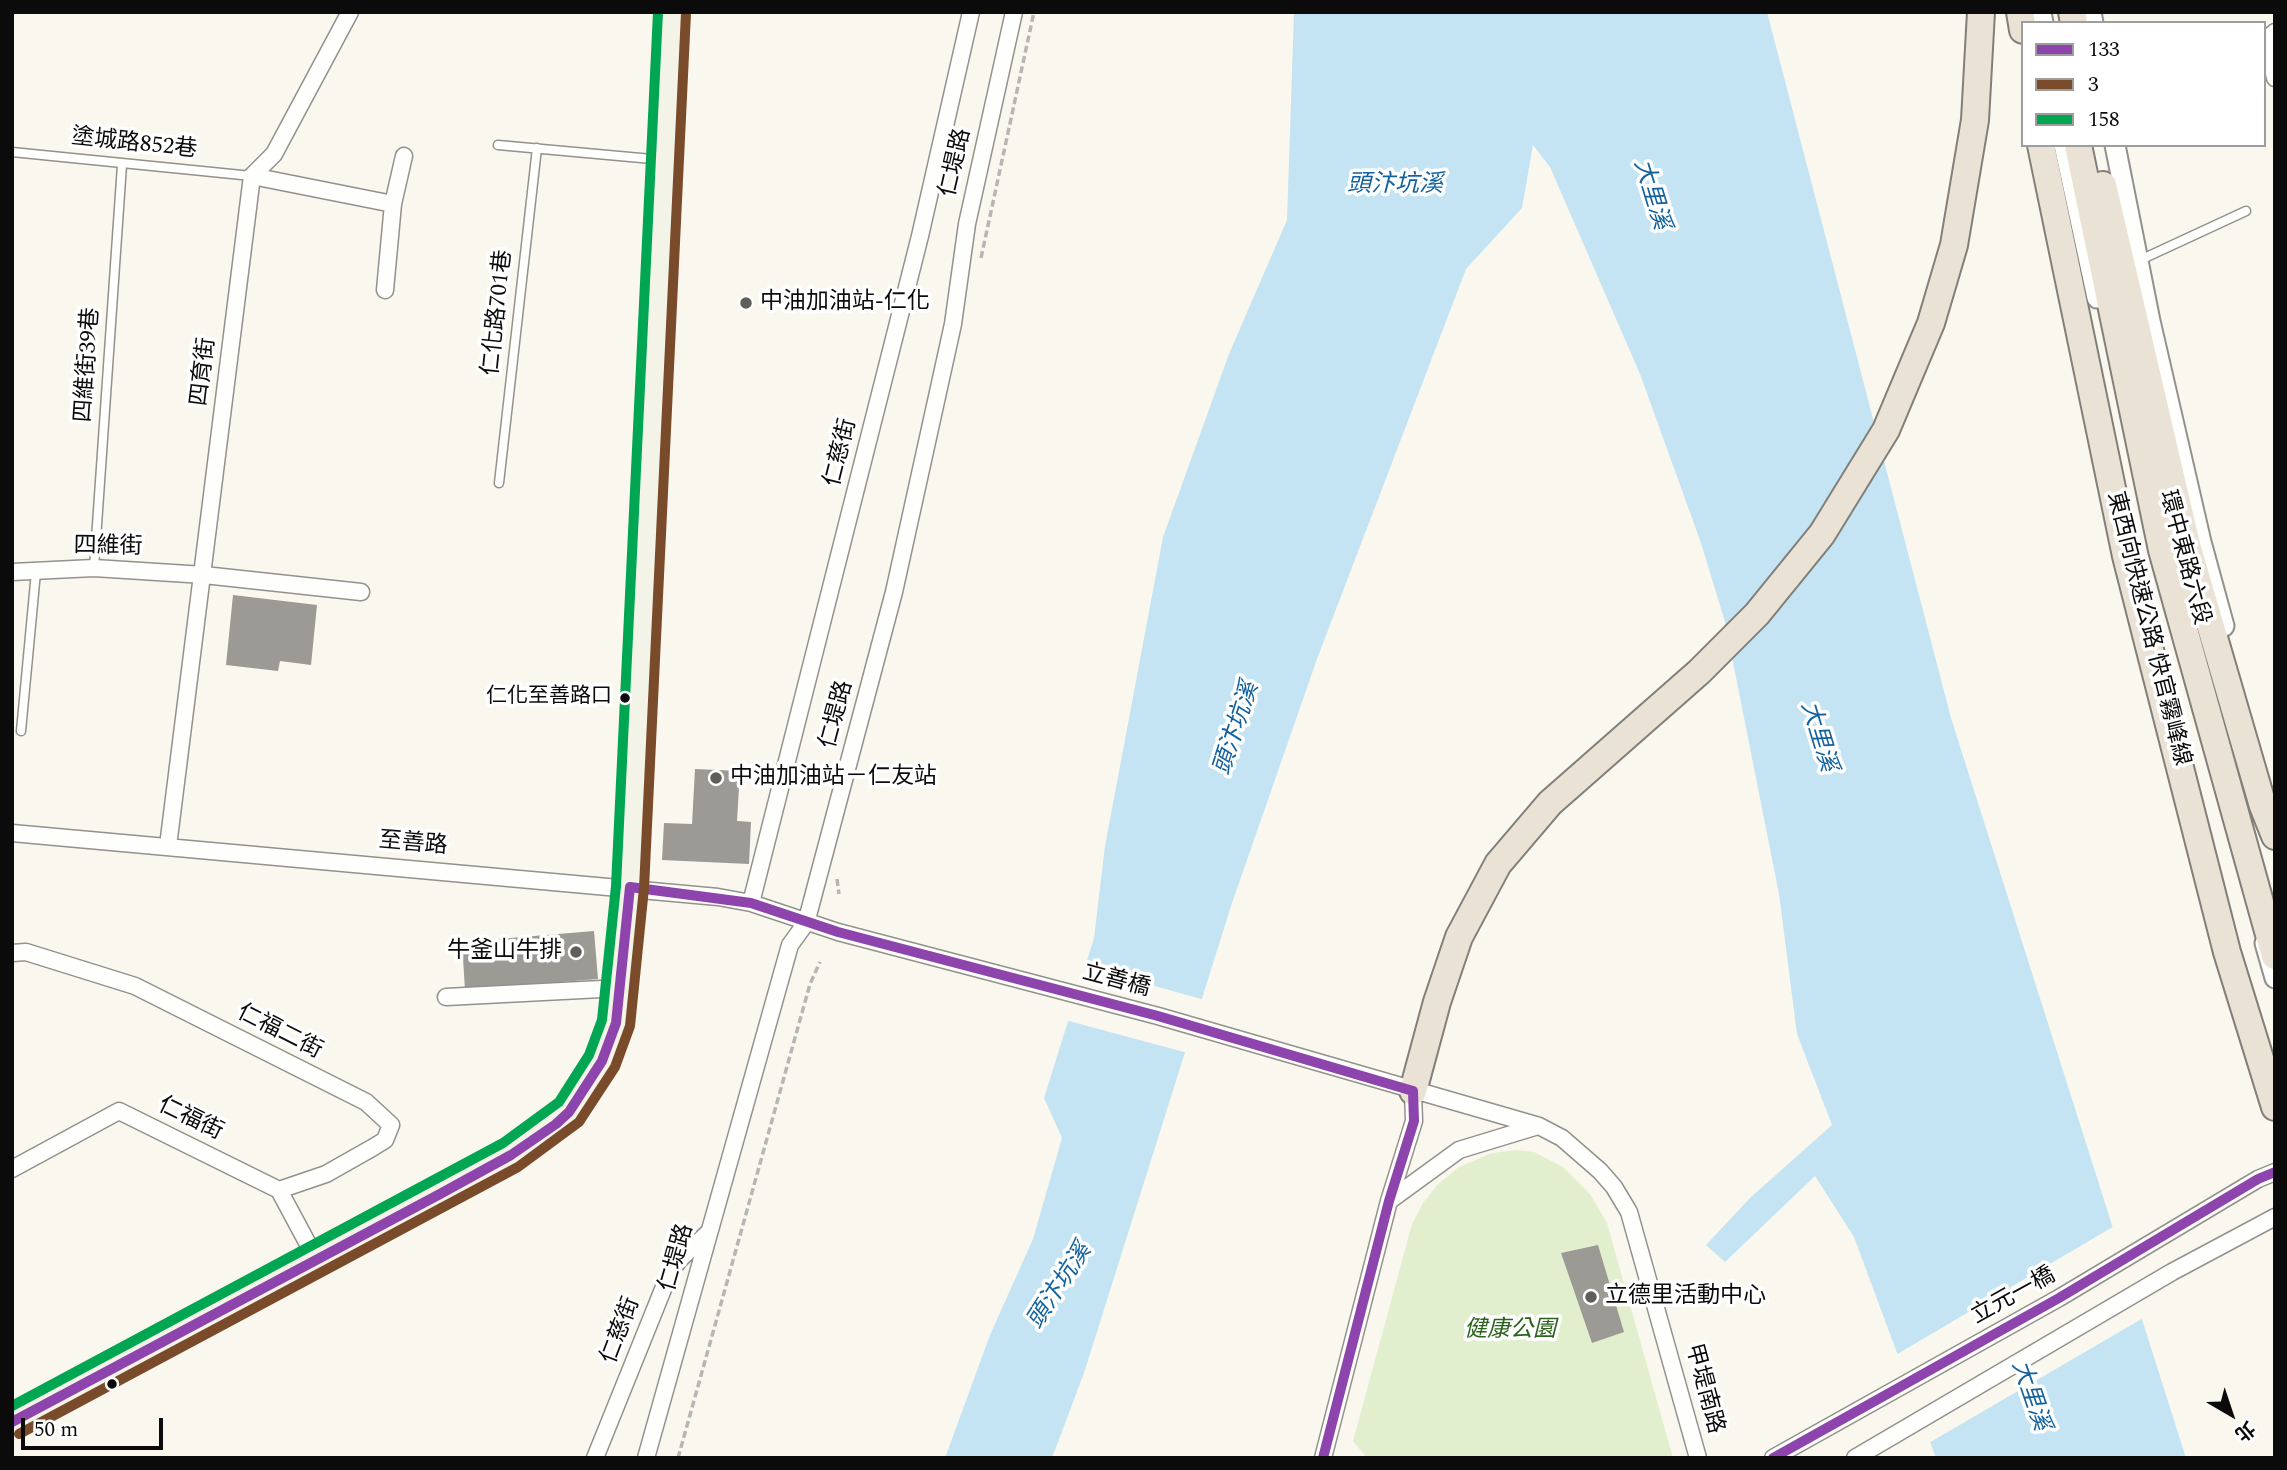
<!DOCTYPE html>
<html>
<head>
<meta charset="utf-8">
<style>
  body { margin:0 }
  #map { position:relative; width:2287px; height:1470px; overflow:hidden; background:#faf7ee; font-family:Spectral,"Noto Sans TC",serif }
  canvas { display:block }
  .frame { position:absolute; inset:0; border:14px solid #0b0b0b; pointer-events:none }
  .legend { position:absolute; left:2021px; top:21px; width:245px; height:126px; box-sizing:border-box; background:#fff; border:2px solid #9d9d9d; margin:0; padding:9px 12px; list-style:none; font-size:21px; color:#0b0b0b }
  .legend li { display:flex; align-items:center; gap:14px; height:35px }
  .legend b { width:35px; border:2px solid #9d9d9d }
  .north { position:absolute; left:2196px; top:1379px; width:70px; height:70px; -webkit-text-stroke:5px #fff; paint-order:stroke; rotate:141deg; font-size:19px; font-weight:700; line-height:28px; text-align:center; color:#0b0b0b }
  .north::after { content:''; display:block; margin:auto; width:24px; height:32px; background:#0b0b0b; clip-path:polygon(50% 0,100% 100%,50% 72%,0 100%) }
  .scale { position:absolute; left:21px; top:1418px; width:142px; height:32px; box-sizing:border-box; border:4px solid #0b0b0b; border-top:0; padding-left:9px; font-size:21px; line-height:24px; white-space:nowrap; color:#0b0b0b; -webkit-text-stroke:5px #fff; paint-order:stroke }
</style>
</head>
<body>
<div id="map">
<canvas width="2287" height="1470"></canvas>
<div class="frame"></div>
<ul class="legend">
<li><b style="height:9px;background:#8e44ad"></b>133</li>
<li><b style="height:9px;background:#7a4b2a"></b>3</li>
<li><b style="height:9px;background:#00a651"></b>158</li>
</ul>
<div class="north">北</div>
<div class="scale">50 m</div>
</div>
<script>
const context = document.querySelector('canvas').getContext('2d');
context.lineJoin = 'round';
function fillPath(path, color) { context.fillStyle = color; context.fill(path, 'evenodd'); }
const toPath = rows => new Path2D(rows.map(r => 'M' + r).join(''));
function stroke(path, color, width, dash) { context.strokeStyle = color; context.lineWidth = width; context.lineCap = dash ? 'butt' : 'round'; context.setLineDash(dash || []); context.stroke(path); }
function write(font, color, halo, rows, align = 'center') {
  context.font = font + ' Spectral,"Noto Sans TC",serif'; context.lineWidth = 7; context.setLineDash([]); context.textBaseline = 'middle'; context.strokeStyle = halo; context.fillStyle = color; for (const [text, x, y, turn = 0] of rows) {
    context.save(); context.translate(x, y); context.rotate((+turn || 0) * Math.PI / 180); context.textAlign = isNaN(turn) ? turn : align; if (halo) context.strokeText(text, 0, 0); context.fillText(text, 0, 0); context.restore();
  }
}
fillPath(toPath([
  [1516,1150,1534,1152,1563,1167,1590,1194,1607,1223,1673,1458,1367,1458,1353,1441,1412,1224,1423,1203,1437,1185,1459,1167,1492,1153]
]), '#e2efce');
fillPath(toPath([
  [1294,12,1767,12,1951,718,2186,1458,1936,1458,1854,1237,1815,1176,1725,1262,1706,1245,1751,1197,1832,1125,1797,1034,1779,894,1725,622,1701,543,1640,374,1550,167,1533,145,1522,208,1466,269,1317,659,1232,903,1084,1373,1052,1458,945,1458,990,1335,1033,1239,1062,1138,1044,1098,1094,938,1105,846,1163,537,1229,354,1287,220]
]), '#c4e4f4');
fillPath(toPath([
  [1082,966,1205,1000,1188,1053,1065,1020],
  [2116,1225,2145,1317,1927,1444,1894,1356]
]), '#faf7ee');
fillPath(toPath([
  [233,595,317,605,311,665,280,661,278,671,226,665],
  [695,769,740,771,737,821,751,822,749,864,662,860,664,823,692,824],
  [594,931,598,979,465,990,462,942],
  [1598,1245,1624,1332,1592,1343,1561,1253]
]), '#9c9a94');
const service = toPath([
  [498,145,663,160],
  [12,152,252,176],
  [2138,261,2246,211],
  [499,483,537,148],
  [94,568,122,165],
  [21,731,36,572]
]);
const minor = toPath([
  [2275,32,2267,39,2275,78],
  [252,176,274,154,350,12],
  [252,176,393,204],
  [385,290,393,204,404,156],
  [12,572,94,568,204,575,361,592],
  [12,833,718,897,751,903,838,932,1158,1016,1539,1126,1562,1138,1600,1171,1614,1187,1629,1212,1698,1458],
  [168,846,252,176],
  [751,903,920,236,971,12],
  [12,953,26,952,135,986,366,1102,391,1125,385,1140,372,1148,326,1174,279,1190],
  [446,997,621,988],
  [12,1169,119,1111,279,1190,316,1259],
  [1389,1201,1459,1150,1538,1126],
  [595,1458,670,1272,679,1260,709,1232],
  [646,1458,790,945,806,923,894,592,953,324,967,224,1014,12],
  [1323,1458,1389,1201,1414,1121,1413,1091],
  [1773,1458,2059,1298,2258,1179,2275,1172],
  [1855,1458,2172,1272,2275,1217]
]);
const tertiary = toPath([
  [2041,12,2043,23],
  [2091,12,2093,23],
  [2064,145,2097,298],
  [2115,145,2150,321,2201,542,2224,626],
  [2265,943,2275,978]
]);
const secondary = toPath([
  [12,1422,511,1155,569,1112,602,1061,616,1023,630,887,672,12]
]);
const trunk = toPath([
  [2020,12,2023,30],
  [2072,12,2074,23],
  [2041,145,2126,556,2227,952,2275,1107],
  [2078,145,2162,550,2275,956],
  [2103,185,2187,545,2263,806,2275,836],
  [1413,1091,1437,1002,1459,937,1498,864,1550,803,1699,672,1757,614,1822,534,1886,430,1931,323,1954,245,1975,120,1981,12]
]);
stroke(service, '#93918d', 11);
stroke(minor, '#93918d', 19);
stroke(tertiary, '#93918d', 23);
stroke(secondary, '#898884', 26);
stroke(trunk, '#807f7a', 30);
stroke(toPath([
  [981,258,1034,12],
  [837,879,839,894],
  [678,1458,810,984,820,962]
]), '#b7b6b5', 3.5, [7, 3.5]);
stroke(service, '#fefefc', 8);
stroke(minor, '#fefefc', 16);
stroke(tertiary, '#fefefc', 19);
stroke(secondary, '#f4f3e8', 23);
stroke(trunk, '#eae2d5', 26);
stroke(toPath([
  [630,887,751,903,838,932,1158,1016,1413,1091],
  [12,1422,440,1194,511,1155,556,1124,569,1112,602,1061,616,1023,630,887],
  [1323,1458,1389,1201,1414,1121,1413,1091],
  [1773,1458,2059,1298,2258,1179,2275,1172]
]), '#8e44ad', 10);
stroke(toPath([
  [19,1434,518,1167,579,1122,615,1067,630,1026,644,888,686,13]
]), '#7a4b2a', 10);
stroke(toPath([
  [12,1406,503,1143,559,1102,589,1055,602,1020,616,886,658,12]
]), '#00a651', 10);
for (const [x, y, r, color] of [
  [746,303,7,"#5f5e5a"],
  [625,698,6,"#0b0b0b"],
  [716,778,7,"#5f5e5a"],
  [576,952,7,"#5f5e5a"],
  [1591,1297,7,"#5f5e5a"],
  [112,1384,6,"#0b0b0b"]
]) { const dot = new Path2D(); dot.arc(x, y, r, 0, 2 * Math.PI); context.fillStyle = color; context.fill(dot); stroke(dot, '#fff', 2.5); }
write('21px', '#0b0b0b', '#fff', [
  ["仁化至善路口",612,698]
], 'right');
write('23px', '#0b0b0b', '#fff', [
  ["塗城路852巷",134,145,6],
  ["仁堤路",957,163,-77],
  ["仁化路701巷",499,313,-84],
  ["四維街39巷",89,365,-86],
  ["四育街",205,372,-83],
  ["仁慈街",842,453,-76],
  ["四維街",108,548,1],
  ["環中東路六段",2183,558,75],
  ["東西向快速公路 快官霧峰線",2147,629,76],
  ["仁堤路",838,715,-75],
  ["至善路",413,845,5],
  ["立善橋",1116,982,15],
  ["仁福二街",279,1033,27],
  ["仁福街",190,1120,26],
  ["仁堤路",678,1258,-74],
  ["立元一橋",2014,1297,-29],
  ["仁慈街",622,1331,-69],
  ["甲堤南路",1703,1389,75]
]);
write('23px', '#0b0b0b', '#fff', [
  ["中油加油站-仁化",760,303],
  ["中油加油站－仁友站",730,778],
  ["牛釜山牛排",562,952,"right"],
  ["立德里活動中心",1605,1297]
], 'left');
write('italic 23px', '#2b631b', '#fff', [
  ["健康公園",1510,1331]
]);
write('italic 24px', '#13629e', '#fff', [
  ["頭汴坑溪",1395,186],
  ["大里溪",1650,195,73],
  ["頭汴坑溪",1238,729,-72],
  ["大里溪",1817,737,73],
  ["頭汴坑溪",1061,1287,-57],
  ["大里溪",2029,1396,71]
]);
</script>
</body>
</html>
